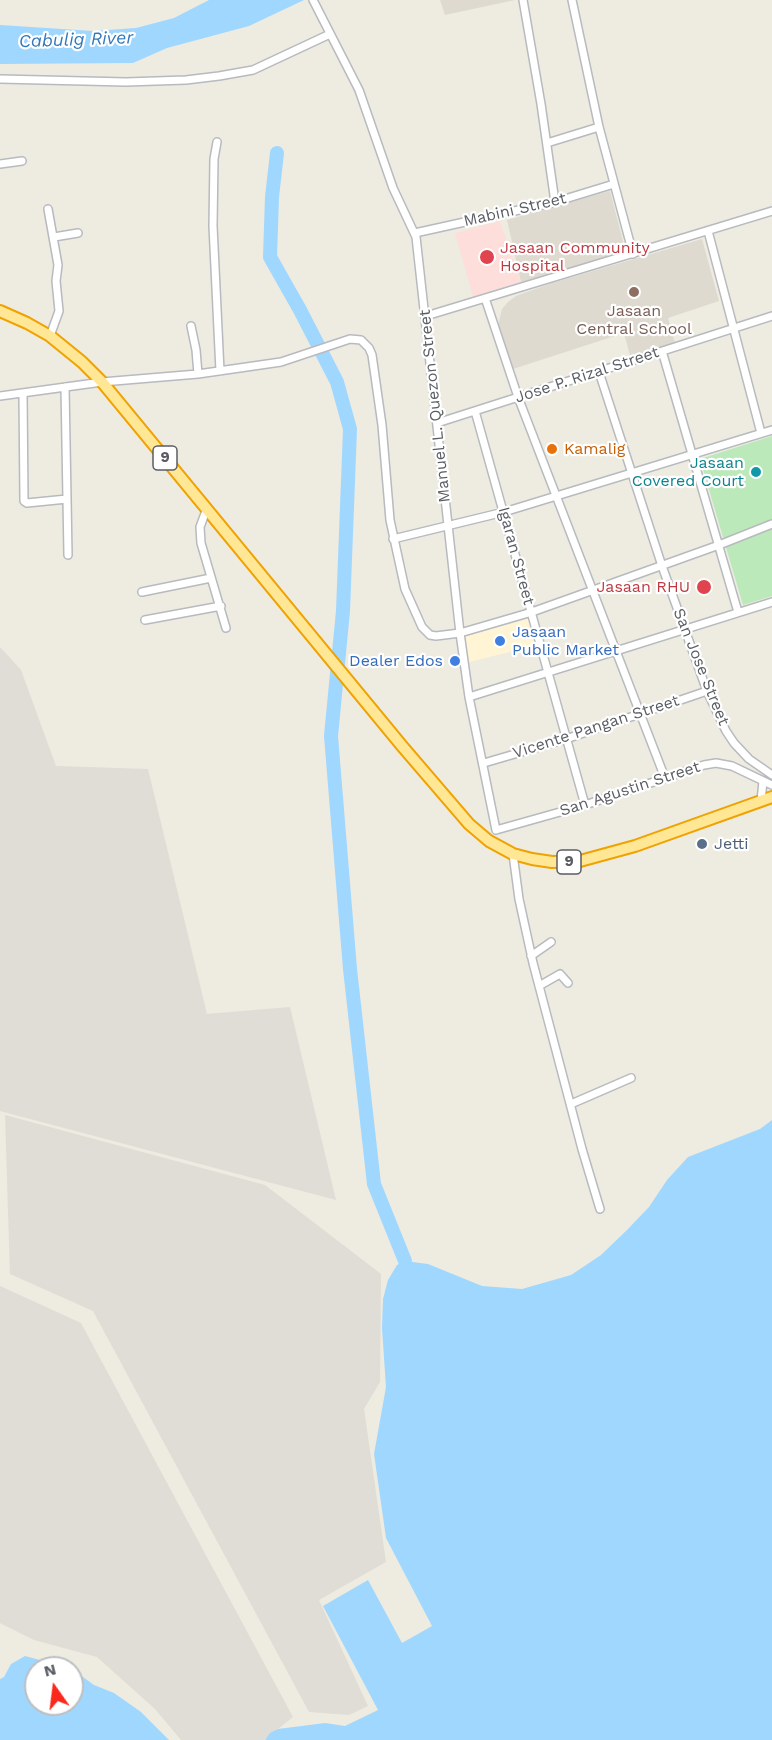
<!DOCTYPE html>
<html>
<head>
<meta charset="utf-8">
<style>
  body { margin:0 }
  #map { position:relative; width:772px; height:1740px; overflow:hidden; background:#eeebe1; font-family:"Work Sans",sans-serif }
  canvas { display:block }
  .north { position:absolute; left:24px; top:1656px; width:60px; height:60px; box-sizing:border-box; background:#fff; border:2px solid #bdbfc1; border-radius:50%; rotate:346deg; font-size:16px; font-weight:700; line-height:24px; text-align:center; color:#5a5e64 }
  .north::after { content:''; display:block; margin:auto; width:21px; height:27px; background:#fb291b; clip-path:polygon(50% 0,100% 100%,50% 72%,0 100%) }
</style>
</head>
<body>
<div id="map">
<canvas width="772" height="1740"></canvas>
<div class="north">N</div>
</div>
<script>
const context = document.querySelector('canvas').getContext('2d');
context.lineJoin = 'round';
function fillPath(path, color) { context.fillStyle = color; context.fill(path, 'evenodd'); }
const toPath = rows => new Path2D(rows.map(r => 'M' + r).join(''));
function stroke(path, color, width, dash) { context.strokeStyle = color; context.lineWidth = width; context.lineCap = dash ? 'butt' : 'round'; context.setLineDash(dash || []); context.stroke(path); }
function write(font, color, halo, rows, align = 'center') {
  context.font = font + ' "Work Sans",sans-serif'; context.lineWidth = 4.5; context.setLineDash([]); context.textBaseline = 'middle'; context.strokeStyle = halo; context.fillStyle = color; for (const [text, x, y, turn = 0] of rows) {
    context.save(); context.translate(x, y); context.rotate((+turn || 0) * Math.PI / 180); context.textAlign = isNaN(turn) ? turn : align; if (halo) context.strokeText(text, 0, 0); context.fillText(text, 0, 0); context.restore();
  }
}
fillPath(toPath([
  [531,618,538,645,469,662,463,637]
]), '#fff5d5');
fillPath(toPath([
  [0,647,21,670,56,766,148,769,207,1014,290,1007,336,1200,0,1111],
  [5,1115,265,1185,381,1274,380,1382,364,1409,386,1562,319,1600,368,1706,349,1715,309,1712,93,1311,10,1274],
  [0,1286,81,1323,293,1717,264,1740,181,1740,155,1709,97,1657,34,1640,0,1623]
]), '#dfddd6');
fillPath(toPath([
  [440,0,515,0,445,15],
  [610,191,626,253,521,282,507,220],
  [702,239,719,301,668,318,675,343,630,356,624,333,513,369,498,325,502,309,508,302,516,296,549,284]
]), '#dedad0');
fillPath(toPath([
  [500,221,521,282,473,297,455,233]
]), '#fededb');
fillPath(toPath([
  [772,436,772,596,743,605,700,459]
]), '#bbe9ba');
fillPath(toPath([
  [209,0,304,0,249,26,167,48,133,63,0,64,0,25,93,31,136,28,174,18],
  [772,1120,772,1740,265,1740,270,1733,278,1729,325,1723,345,1726,378,1710,323,1606,368,1580,402,1643,432,1626,386,1538,374,1454,386,1387,382,1328,383,1299,388,1280,397,1265,405,1261,428,1264,482,1286,522,1289,571,1275,601,1255,627,1230,649,1207,667,1180,688,1157,760,1129],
  [25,1656,70,1668,36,1668,36,1704,72,1704,72,1669,94,1685,114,1693,141,1712,169,1740,0,1740,0,1679,4,1677,11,1664]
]), '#a0d7ff');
stroke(toPath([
  [277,153,272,197,270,257,300,310,337,382,350,429,343,611,331,736,350,969,374,1184,405,1261]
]), '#a0d7ff', 14);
const minor = toPath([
  [313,0,359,90,393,188,416,237,460,633,469,697,496,830],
  [523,0,541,104,555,202],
  [572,0,599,127,633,254],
  [0,79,126,82,186,80,219,76,253,70,330,34],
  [217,142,214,159,213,226,220,371],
  [547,143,599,127],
  [0,164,22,161],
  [48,209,58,265,56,281,59,311,50,336],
  [708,231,761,433],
  [415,233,555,202,614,184],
  [54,237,78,233],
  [485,298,518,397,665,778],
  [426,316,772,211],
  [191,326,196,350,198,374],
  [662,351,738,612],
  [599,372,662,566,707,691,726,731,734,743,749,759,772,775],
  [65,387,68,555],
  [23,393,24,501,27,503,67,499],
  [0,396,102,382,198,374,281,362,350,339,361,340,369,348,372,355,382,425,390,520,405,589,422,627,430,635,436,636,460,633,532,612,719,545,772,524],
  [475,411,585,805],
  [437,423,772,316],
  [207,508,200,527,201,543,226,628],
  [393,539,504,512,772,430],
  [142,592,211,578],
  [145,620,221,606],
  [469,697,772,602],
  [484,763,566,739,707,691],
  [761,801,763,781],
  [496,830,585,805,704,765,716,763,732,766,772,785],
  [513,854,519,899,533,963,582,1149,600,1209],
  [531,956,551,942],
  [539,986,560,974,568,983],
  [571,1104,631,1078]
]);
const trunk = toPath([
  [0,311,27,323,50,336,82,362,102,382,402,746,469,824,489,841,513,854,532,859,552,862,580,861,635,846,772,797]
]);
stroke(minor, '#b7babf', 10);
stroke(trunk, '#efa200', 14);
stroke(minor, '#fff', 7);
stroke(trunk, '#ffe796', 10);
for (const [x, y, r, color] of [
  [487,257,8,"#e0444e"],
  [634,292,6,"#8d6e63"],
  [552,449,6,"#e8710a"],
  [756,472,6,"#0f9aa8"],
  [704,587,8,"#e0444e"],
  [500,641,6,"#3f7fe0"],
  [455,661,6,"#3f7fe0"],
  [702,844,6,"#5c6f8a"]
]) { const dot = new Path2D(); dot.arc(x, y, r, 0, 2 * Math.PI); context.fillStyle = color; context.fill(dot); stroke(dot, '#fff', 2); }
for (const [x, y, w] of [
  [165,458,24],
  [569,862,24]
]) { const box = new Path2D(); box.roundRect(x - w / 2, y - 12, w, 24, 4.5); context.fillStyle = '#fff'; context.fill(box); stroke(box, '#5a5e64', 1.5); }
write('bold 15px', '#5a5e64', null, [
  ["9",165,458],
  ["9",569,862]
]);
write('16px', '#5a5e64', '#fff', [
  ["Mabini Street",515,210,-13],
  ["Jose P. Rizal Street",587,375,-18],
  ["Manuel L. Quezon Street",435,406,-96],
  ["Igaran Street",516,556,75],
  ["San Jose Street",701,667,68],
  ["Vicente Pangan Street",596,727,-18],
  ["San Agustin Street",630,789,-18]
]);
write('16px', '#be3a42', '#fff', [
  ["Jasaan Community",500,248],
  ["Hospital",500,266],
  ["Jasaan RHU",690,587,"right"]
], 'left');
write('16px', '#785e54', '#fff', [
  ["Jasaan",634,311],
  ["Central School",634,329]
]);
write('16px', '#c56008', '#fff', [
  ["Kamalig",564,449]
], 'left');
write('16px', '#0d838f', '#fff', [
  ["Jasaan",744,463],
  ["Covered Court",744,481]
], 'right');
write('16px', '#366cbe', '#fff', [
  ["Jasaan",512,632],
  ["Public Market",512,650],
  ["Dealer Edos",443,661,"right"]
], 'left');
write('16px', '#4e5e75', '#fff', [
  ["Jetti",714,844]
], 'left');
write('italic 18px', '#3378bc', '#fff', [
  ["Cabulig River",76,40,-2]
]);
</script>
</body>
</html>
